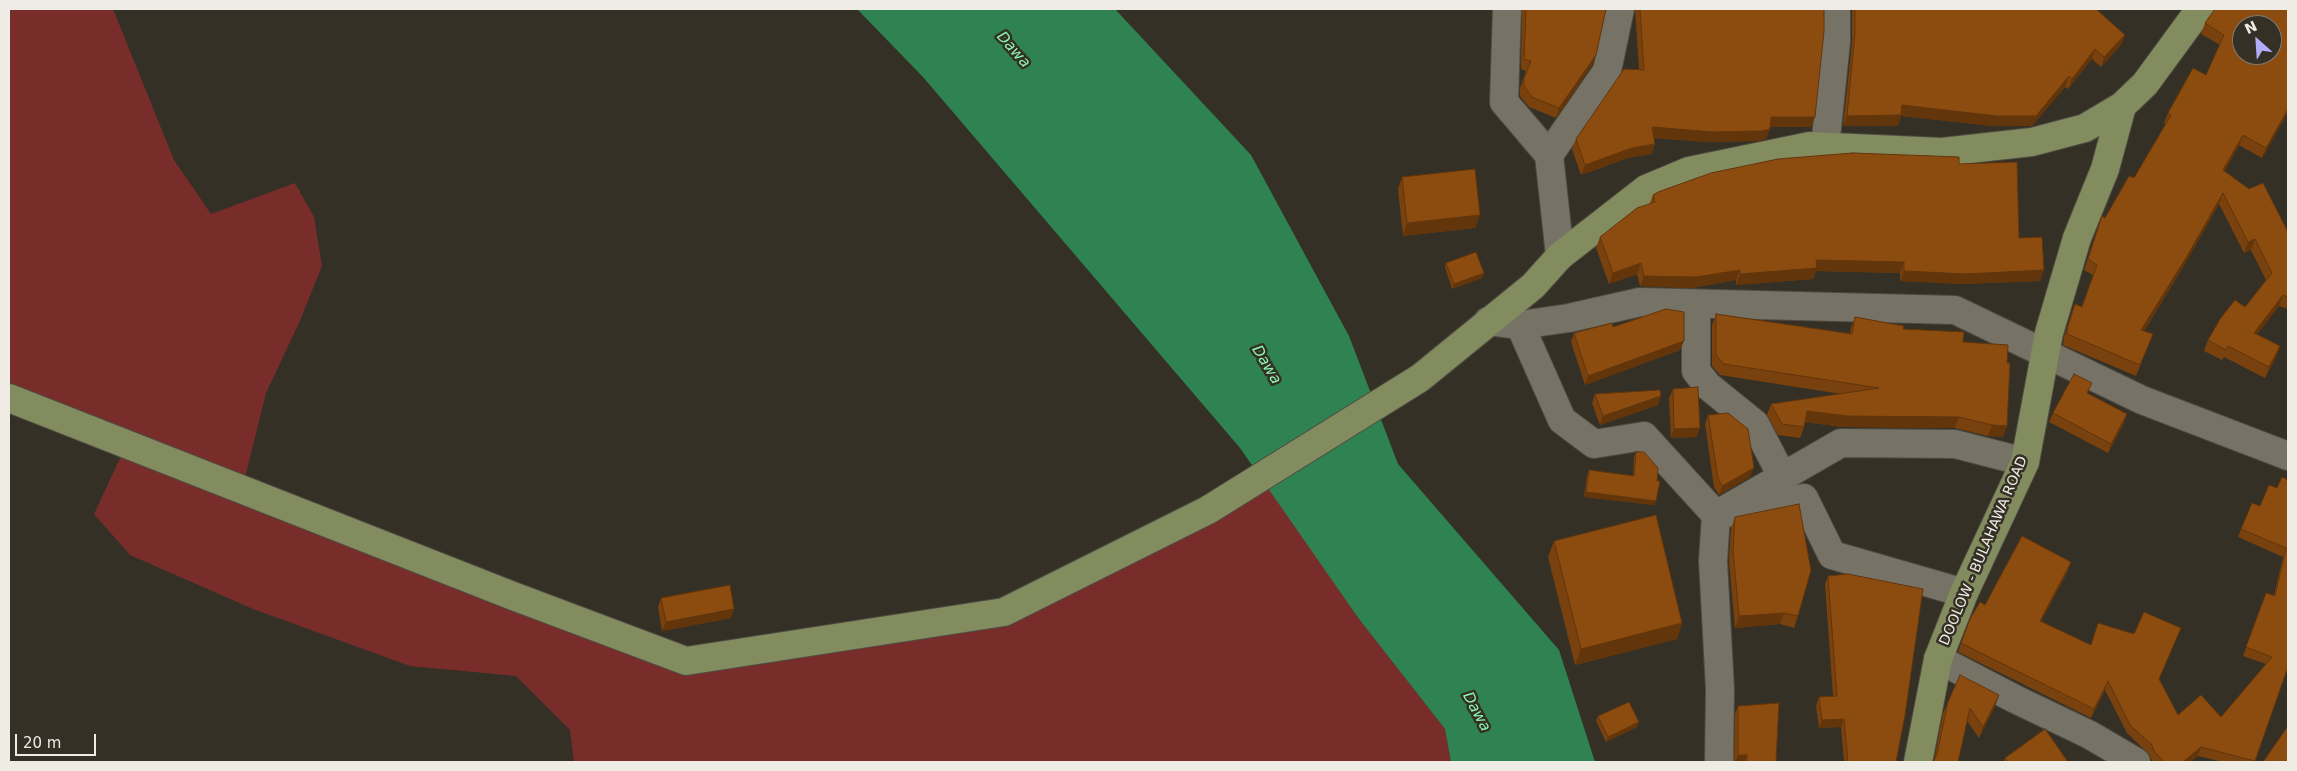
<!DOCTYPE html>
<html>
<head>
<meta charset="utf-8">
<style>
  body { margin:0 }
  #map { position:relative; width:2297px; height:771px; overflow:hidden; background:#343025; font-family:"DejaVu Sans",sans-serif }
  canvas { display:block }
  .frame { position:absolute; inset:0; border:10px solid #efece5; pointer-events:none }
  .north { position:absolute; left:2232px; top:15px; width:50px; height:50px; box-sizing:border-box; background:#343025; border:1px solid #7f7b72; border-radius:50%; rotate:334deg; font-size:14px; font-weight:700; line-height:20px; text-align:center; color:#efece5 }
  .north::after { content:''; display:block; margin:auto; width:18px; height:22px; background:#b2adf9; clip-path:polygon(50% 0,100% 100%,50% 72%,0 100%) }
  .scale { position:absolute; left:15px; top:734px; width:81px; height:22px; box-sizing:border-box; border:2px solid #efece5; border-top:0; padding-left:6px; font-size:15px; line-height:18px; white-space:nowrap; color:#efece5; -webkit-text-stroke:4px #343025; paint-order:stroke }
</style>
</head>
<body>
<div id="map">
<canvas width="2297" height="771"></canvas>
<div class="frame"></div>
<div class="north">N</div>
<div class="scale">20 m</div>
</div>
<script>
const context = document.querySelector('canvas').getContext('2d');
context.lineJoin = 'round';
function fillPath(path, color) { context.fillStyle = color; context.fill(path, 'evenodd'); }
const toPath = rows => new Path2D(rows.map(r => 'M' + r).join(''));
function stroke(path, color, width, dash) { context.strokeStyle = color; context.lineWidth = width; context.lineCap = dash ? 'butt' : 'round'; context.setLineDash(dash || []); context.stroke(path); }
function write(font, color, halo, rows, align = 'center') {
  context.font = font + ' "DejaVu Sans",sans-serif'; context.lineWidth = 5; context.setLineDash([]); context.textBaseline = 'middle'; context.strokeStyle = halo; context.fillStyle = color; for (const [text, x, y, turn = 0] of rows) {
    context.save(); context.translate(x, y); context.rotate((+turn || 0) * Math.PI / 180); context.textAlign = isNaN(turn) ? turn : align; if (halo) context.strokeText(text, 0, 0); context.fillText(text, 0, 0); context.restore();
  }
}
fillPath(toPath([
  [9,9,113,9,174,160,211,214,295,183,314,217,322,266,299,323,266,393,244,482,688,655,1002,606,1261,475,1359,619,1445,729,1451,762,574,762,570,730,516,676,410,666,253,609,130,555,94,514,129,439,9,393]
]), '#782d2b');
fillPath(toPath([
  [857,9,1115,9,1251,155,1349,336,1398,464,1559,650,1595,762,1451,762,1445,729,1359,619,1240,448,923,77]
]), '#2f8252');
const minor = toPath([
  [1507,9,1504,102,1549,155],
  [1825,147,1836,42,1836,9],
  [1560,256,1549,155,1607,71,1620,9],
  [1696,304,1696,371,1708,386,1755,424,1782,476],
  [1488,321,1520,325,1569,318,1640,302,1955,310,2142,400,2288,456],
  [1520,325,1562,420,1594,444,1644,436,1716,515,1804,498,1832,555,1964,593],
  [1938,659,2015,699,2090,735,2136,762],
  [1719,762,1720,689,1713,561,1716,515,1841,443,1955,444,2025,462]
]);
const major = toPath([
  [9,398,513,596,686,661,1004,612,1208,510,1420,378,1533,286,1560,256,1646,189,1689,171,1810,146,1942,152,2032,142,2085,128,2122,106,2145,84,2200,9],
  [1918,762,1938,659,1964,593,2025,462,2049,333,2077,238,2105,169,2122,106]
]);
stroke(minor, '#4f4b42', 30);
stroke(major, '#4f4b42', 30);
stroke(minor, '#777266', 28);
stroke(major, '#828c5f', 28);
fillPath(toPath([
  [1522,9,1606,9,1596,55,1592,65,1556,118,1529,107,1520,96,1520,88,1526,71,1521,69],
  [1635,9,1824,9,1811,127,1770,127,1766,139,1757,141,1708,142,1654,138,1652,154,1628,158,1581,175,1572,149,1576,139,1639,69],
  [1852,9,2097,9,2096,9,2125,35,2121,45,2101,67,2092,59,2068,89,2065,87,2032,126,1993,126,1901,116,1898,126,1843,126,1852,44],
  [2214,9,2288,9,2288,120,2287,114,2262,158,2239,145,2224,172,2288,232,2288,309,2279,306,2257,334,2280,346,2276,357,2265,378,2224,357,2222,360,2204,351,2208,340,2245,307,2266,280,2251,250,2244,253,2219,204,2182,269,2144,331,2153,334,2136,376,2063,345,2064,337,2075,304,2082,307,2093,275,2084,270,2102,216,2105,218,2134,178,2166,124,2164,123,2168,113,2206,75,2220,45,2201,34,2205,23,2214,11],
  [1959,164,2019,238,2040,281,1962,284,1900,281,1900,273,1816,271,1813,279,1736,285,1736,280,1692,288,1640,286,1637,274,1609,284,1596,248,1600,237,1650,203,1653,195],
  [1402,177,1480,215,1475,228,1403,236,1398,189],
  [1446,263,1482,278,1452,289,1445,267],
  [1716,314,1850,334,1851,328,1855,317,1903,329,1963,342,2007,363,2007,426,2003,437,1988,436,1955,428,1843,427,1805,422,1804,427,1800,438,1778,435,1767,415,1771,404,1841,394,1720,375,1712,366,1712,325],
  [1613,327,1680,350,1585,385,1571,342,1574,333],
  [1673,389,1697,437,1671,438,1669,398],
  [1595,394,1658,405,1600,425,1592,403],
  [2088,394,2124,423,2108,453,2049,422,2053,413],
  [1708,415,1750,477,1719,495,1714,487,1705,424],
  [1636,452,1654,505,1584,497,1587,475,1589,470,1633,476,1634,456],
  [2288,480,2288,667,2254,762,2223,762,2198,756,2190,762,2154,762,2151,759,2149,754,2127,733,2105,690,2091,718,1958,652,1970,619,1985,605,2068,571,2041,621,2160,680,2178,715,2221,717,2266,664,2243,656,2266,593,2274,595,2283,557,2238,537,2241,529,2260,506,2277,488],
  [1735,517,1798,616,1794,628,1780,624,1735,628,1729,561,1731,528],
  [1554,541,1682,623,1677,639,1575,665,1548,557],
  [1828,576,1896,762,1844,762,1841,727,1819,728,1816,706,1819,697,1833,696,1825,584],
  [661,598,731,618,662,631,658,607],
  [1999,695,1995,706,1979,738,1967,721,1934,761,1943,713,1948,702],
  [1738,706,1776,762,1734,762,1735,714],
  [1598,716,1639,722,1637,727,1606,742,1596,721],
  [2005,758,2068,762,2003,762]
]), '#78410e');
fillPath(toPath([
  [2125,35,2121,45,2101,67,2104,57],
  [2095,49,2092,59,2068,89,2072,79],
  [1596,55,1592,65,1556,118,1559,108],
  [2069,76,2065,87,2032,126,1993,126,1901,116,1898,126,1843,126,1847,116,1902,105],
  [2288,109,2287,114,2262,158,2266,148],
  [1771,117,1815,117,1811,127,1767,127],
  [1652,127,1770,129,1766,139,1757,141,1708,142,1648,137],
  [2243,135,2239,145,2219,181,2223,170],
  [1655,144,1652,154,1628,158,1581,175,1585,165,1632,148],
  [2223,193,2219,204,2182,269,2137,341,2141,330],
  [1480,215,1475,228,1403,236,1407,223],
  [2255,239,2251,250,2244,253,2248,242],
  [1816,260,1904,262,1900,273,1816,271,1813,279,1736,285,1740,274],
  [1641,263,1637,274,1609,284,1613,273],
  [1740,270,1736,280,1692,288,1640,286,1644,276],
  [2044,270,2040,281,1962,284,1900,281,1904,271],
  [1484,273,1482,278,1452,289,1454,284],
  [2283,295,2279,306,2250,344,2254,333],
  [1684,341,1680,350,1585,385,1588,376],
  [2280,346,2276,357,2265,378,2269,367],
  [1661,396,1658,405,1600,425,1603,416],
  [1807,411,1959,417,1955,428,1843,427,1803,422],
  [2127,414,2124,423,2108,453,2111,444],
  [1992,425,2007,426,2003,437,1988,436],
  [1700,428,1697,437,1671,438,1674,429],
  [1754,468,1750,477,1719,495,1722,486],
  [1586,492,1656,501,1654,505,1584,497],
  [2071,562,2068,571,2037,629,2040,621],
  [734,609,731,618,662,631,666,622],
  [1784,613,1780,624,1735,628,1739,616],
  [1682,623,1677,639,1575,665,1581,649],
  [2108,681,2105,690,2091,718,2094,709],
  [1999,695,1995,706,1979,738,1983,727],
  [1844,719,1841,727,1819,728,1822,720],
  [1639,722,1637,727,1606,742,1608,737],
  [2201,747,2198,756,2190,762,2183,762],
  [1738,755,1747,755,1745,762,1735,762]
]), '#62350b');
const building = toPath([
  [1526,9,1606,9,1596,55,1559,108,1532,97,1524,86,1524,78,1531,61,1524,59,1526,9],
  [1640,9,1824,9,1824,31,1815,117,1771,117,1770,129,1761,131,1712,132,1652,127,1655,144,1632,148,1585,165,1576,139,1624,69,1644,70,1640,9],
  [1855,9,2096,9,2125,35,2104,57,2095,49,2072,79,2069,76,2036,116,1997,116,1902,105,1901,115,1847,116,1855,33,1855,9],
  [2215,9,2288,9,2288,109,2266,148,2243,135,2223,170,2249,189,2263,183,2288,232,2288,297,2283,295,2254,333,2280,346,2269,367,2228,346,2226,350,2208,340,2220,319,2235,300,2245,307,2272,273,2255,239,2248,242,2223,193,2186,258,2141,330,2153,334,2140,365,2067,334,2068,326,2075,304,2082,307,2097,265,2088,259,2102,216,2105,218,2129,176,2134,178,2171,115,2168,113,2193,68,2206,75,2224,35,2205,23,2215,9],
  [2242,25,2272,25,2272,55,2242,55,2242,25],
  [1853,153,1959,157,1959,164,2017,162,2019,238,2042,237,2044,270,1966,274,1904,271,1904,262,1816,260,1817,268,1740,274,1740,270,1696,277,1644,276,1641,263,1613,273,1600,237,1637,208,1655,202,1653,195,1658,192,1711,173,1778,159,1853,153],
  [1475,169,1480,215,1407,223,1402,177,1475,169],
  [1476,252,1484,273,1454,284,1446,263,1476,252],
  [1666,309,1684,312,1684,341,1588,376,1574,333,1612,323,1613,327,1666,309],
  [1716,314,1852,334,1855,317,1904,326,1903,329,1964,332,1963,342,2008,345,2007,363,2010,363,2007,426,1992,425,1959,417,1847,416,1807,411,1804,427,1782,424,1771,404,1879,388,1724,364,1716,355,1716,314],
  [2074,374,2092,383,2087,393,2127,414,2111,444,2053,413,2074,374],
  [1698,387,1700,428,1674,429,1673,389,1698,387],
  [1660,390,1661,396,1603,416,1595,394,1660,390],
  [1728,413,1748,429,1754,468,1722,486,1718,478,1708,415,1728,413],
  [1636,452,1644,452,1658,468,1657,481,1660,481,1656,501,1586,492,1589,470,1634,476,1636,452],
  [2282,477,2288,480,2288,667,2255,761,2201,747,2183,762,2164,762,2154,751,2152,745,2130,725,2108,681,2094,709,1961,643,1970,619,1980,602,1985,605,2022,536,2071,562,2040,621,2091,645,2098,623,2134,634,2144,612,2181,628,2159,679,2178,715,2201,695,2221,717,2272,657,2246,647,2266,593,2275,596,2286,548,2241,529,2252,503,2260,506,2269,485,2277,488,2282,477],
  [1799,504,1811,570,1798,616,1784,613,1739,616,1733,550,1735,517,1799,504],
  [1656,515,1682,623,1581,649,1554,541,1656,515],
  [1848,574,1923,589,1905,715,1896,762,1848,762,1844,719,1822,720,1819,697,1837,696,1828,576,1848,574],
  [730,585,734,609,666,622,661,598,730,585],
  [1960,675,1999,695,1983,727,1970,708,1958,762,1932,762,1934,761,1937,754,1948,702,1960,675],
  [1629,702,1639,722,1608,737,1598,716,1629,702],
  [1779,703,1776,762,1747,762,1747,755,1738,755,1738,706,1779,703],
  [2288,726,2288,762,2263,762,2288,726],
  [2045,729,2068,762,2007,762,2008,761,2005,758,2045,729]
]);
fillPath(building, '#8c4c10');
stroke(building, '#62350b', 1);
write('14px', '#efece5', '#343025', [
  ["DOOLOW - BULAHAWA ROAD",1984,551,-67]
]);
write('italic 15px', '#8af7b2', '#343025', [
  ["Dawa",1013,50,49],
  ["Dawa",1266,365,59],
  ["Dawa",1476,712,62]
]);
</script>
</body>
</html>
